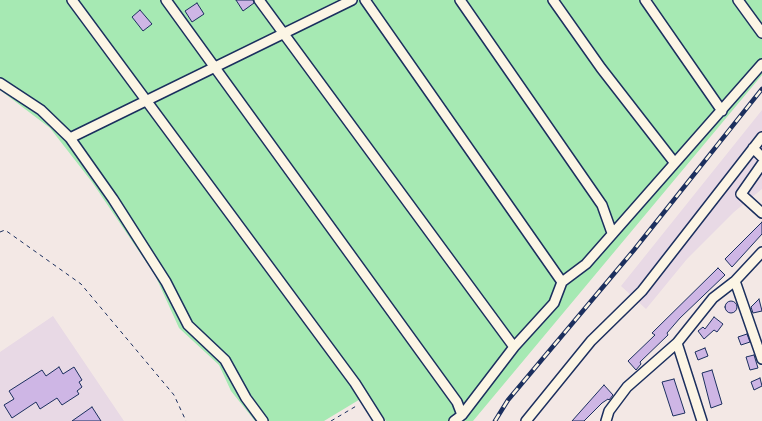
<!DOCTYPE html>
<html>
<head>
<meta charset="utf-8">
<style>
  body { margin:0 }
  canvas { display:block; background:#f3e8e5 }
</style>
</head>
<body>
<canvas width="762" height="421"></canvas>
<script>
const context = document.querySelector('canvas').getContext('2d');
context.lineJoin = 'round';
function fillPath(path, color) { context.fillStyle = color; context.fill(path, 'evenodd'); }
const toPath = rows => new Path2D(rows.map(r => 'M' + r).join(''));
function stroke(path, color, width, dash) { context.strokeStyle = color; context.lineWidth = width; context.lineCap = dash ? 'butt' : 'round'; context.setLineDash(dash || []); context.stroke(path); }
fillPath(toPath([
  [762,110,762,189,734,212,687,259,646,309,621,286],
  [53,316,124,421,0,421,0,352]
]), '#e8d9e5');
fillPath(toPath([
  [0,0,762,0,762,75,473,421,386,421,367,395,324,421,255,421,231,391,219,365,179,328,155,275,92,182,50,128,0,90]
]), '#a6e9b3');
const building = toPath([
  [236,0,253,0,254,3,243,11,236,0],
  [197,3,204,14,192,22,185,11,197,3],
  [140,10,152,24,143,31,132,17,140,10],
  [762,222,762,234,732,267,725,259,762,222],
  [718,268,725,275,680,318,667,333,668,335,640,362,641,364,636,370,628,361,655,335,652,333,718,268],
  [759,299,762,311,753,313,751,307,759,299],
  '725 307a6 6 0 1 1 12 0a6 6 0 1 1-12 0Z',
  [714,317,723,324,717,332,714,330,704,339,698,331,703,327,705,329,714,317],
  [747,334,750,342,741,345,738,337,747,334],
  [705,348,708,356,698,360,695,352,705,348],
  [754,355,758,368,750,370,746,357,754,355],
  [59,367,63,374,74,367,82,380,79,382,82,387,77,391,79,394,62,405,57,398,40,409,36,402,12,418,4,405,14,399,9,391,42,370,46,376,59,367],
  [712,370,722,404,711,408,702,373,712,370],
  [760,378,762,386,754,390,751,382,760,378],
  [674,379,685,413,673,416,662,382,674,379],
  [604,385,613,395,609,400,608,399,602,403,584,421,572,421,604,385],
  [92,407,101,421,72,421,92,407]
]);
fillPath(building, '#ceb6e5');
stroke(building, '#1b2f5e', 1);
const minor = toPath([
  [72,0,355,383,379,421],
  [166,0,457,402,462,415],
  [259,0,514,347],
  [365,0,562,282],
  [460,0,602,205,612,233],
  [553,0,601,68,674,162],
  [645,0,722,111],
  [738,0,762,33],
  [0,83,41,110,70,138,113,199,166,282,188,325,225,360,246,398,263,421],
  [70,138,352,0],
  [753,148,762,157],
  [762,164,741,194,762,213],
  [735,281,762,359],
  [677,343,702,421],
  [454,421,462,415,514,347,554,303,562,282,586,264,762,64],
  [526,421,591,341,642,291,762,137],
  [606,421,609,411,627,387,677,343,713,298,735,281,762,252]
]);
stroke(minor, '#1b2f5e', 12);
stroke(toPath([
  [0,232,5,230,81,284,174,395,186,421],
  [331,421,358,405]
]), '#1b2f5e', 1, [4, 4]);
stroke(minor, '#fcf5e5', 9);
const rail = toPath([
  [495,421,508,400,634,250,762,89]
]);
stroke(rail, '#1b2f5e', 4.5);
stroke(rail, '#fcf5e5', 2.5, [8]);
</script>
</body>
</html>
